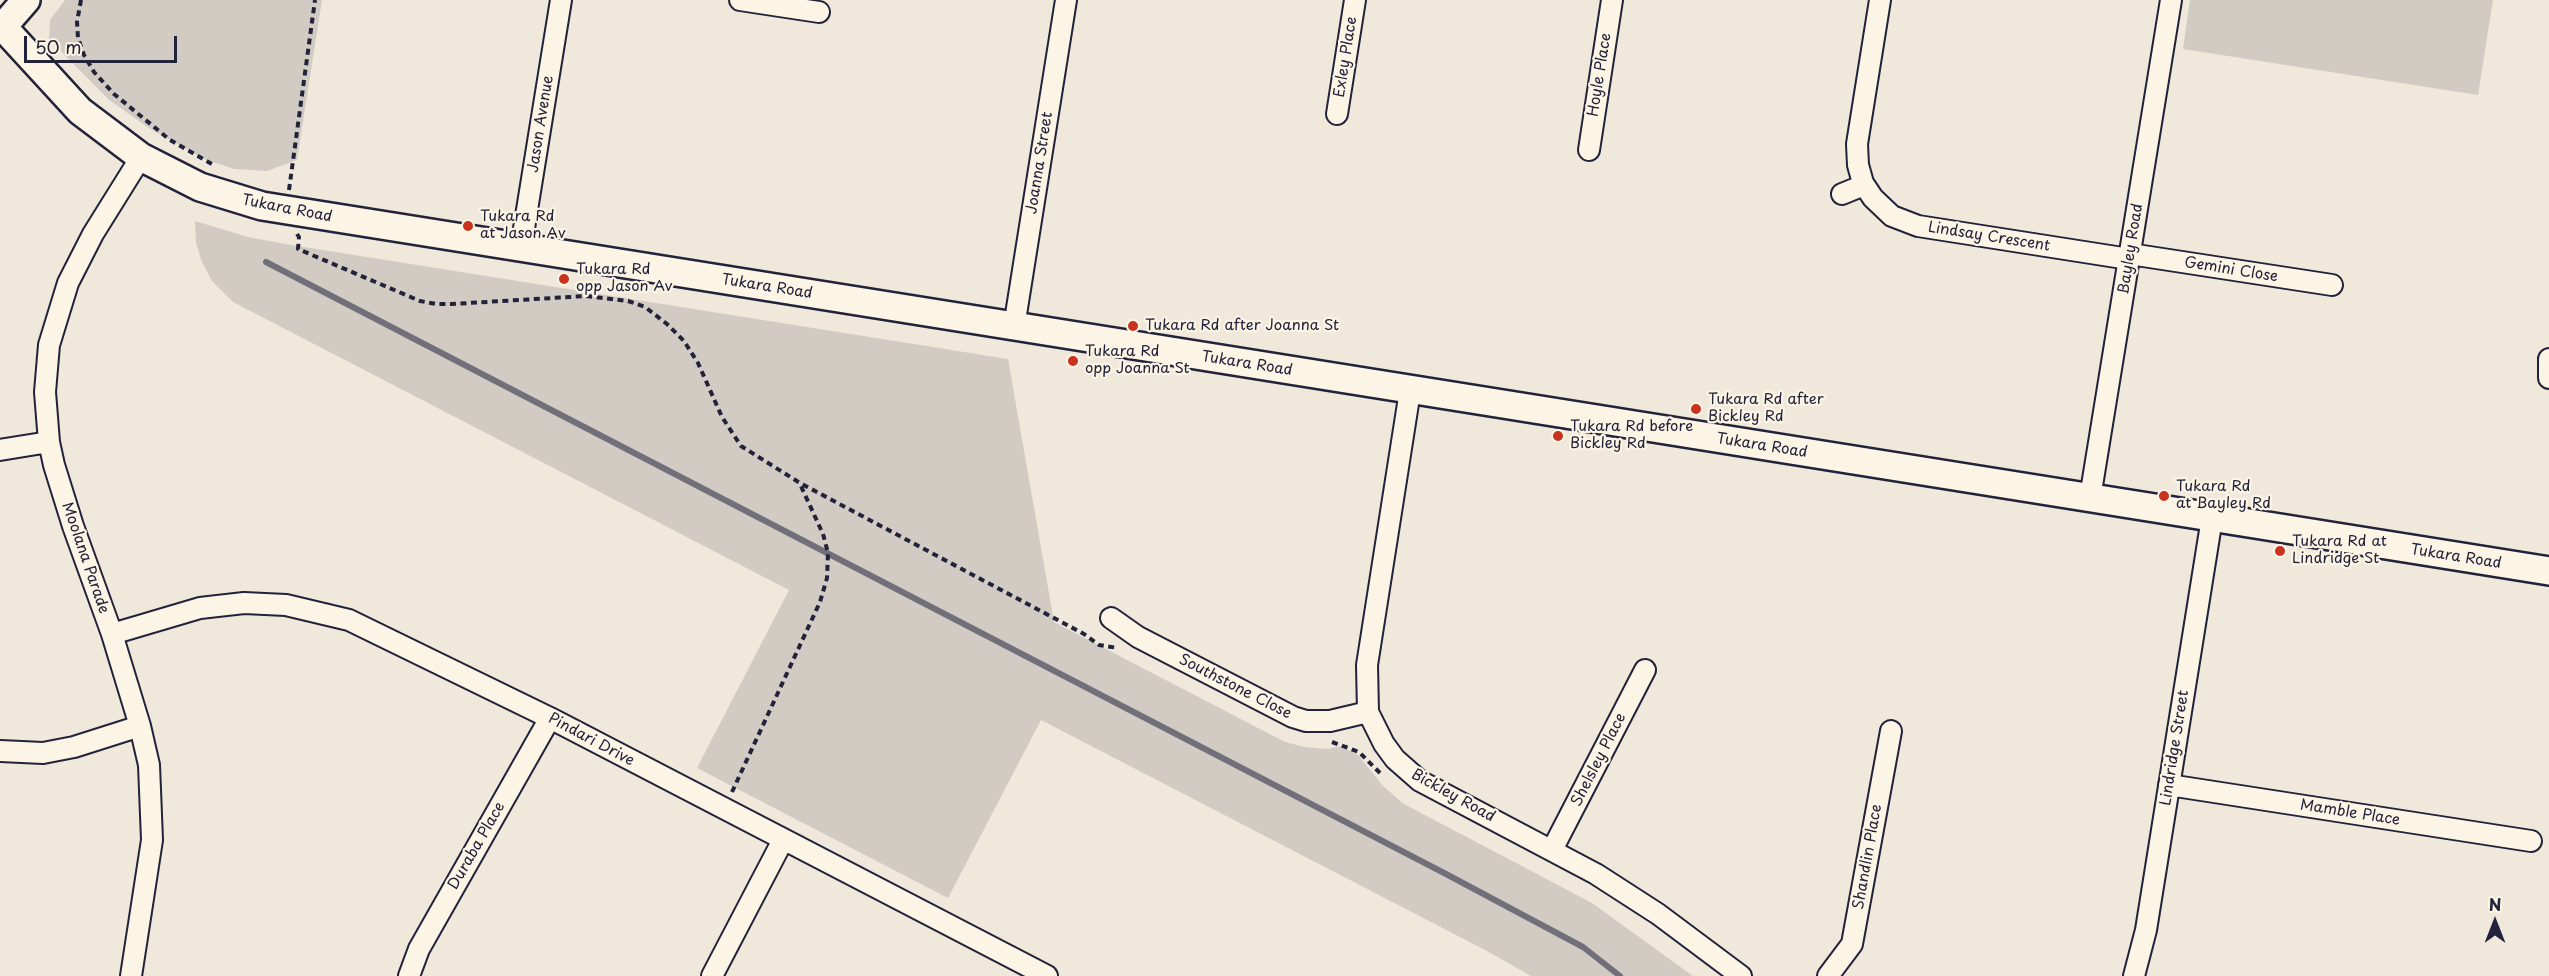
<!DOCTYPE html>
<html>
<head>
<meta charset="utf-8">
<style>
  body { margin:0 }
  #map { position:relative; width:2549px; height:976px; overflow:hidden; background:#efe8db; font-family:"Playpen Sans",sans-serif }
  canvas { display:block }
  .north { position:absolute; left:2465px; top:892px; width:60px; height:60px; -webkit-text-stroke:4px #fcf5e5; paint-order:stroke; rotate:0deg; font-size:16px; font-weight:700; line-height:24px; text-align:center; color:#22223b }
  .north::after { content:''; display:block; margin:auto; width:21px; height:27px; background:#22223b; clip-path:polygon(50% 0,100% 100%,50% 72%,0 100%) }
  .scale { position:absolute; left:24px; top:36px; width:153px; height:27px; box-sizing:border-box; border:3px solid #22223b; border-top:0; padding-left:8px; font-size:18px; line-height:21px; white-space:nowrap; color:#22223b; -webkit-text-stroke:4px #fcf5e5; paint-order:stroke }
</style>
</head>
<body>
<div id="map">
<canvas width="2549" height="976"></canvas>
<div class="north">N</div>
<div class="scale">50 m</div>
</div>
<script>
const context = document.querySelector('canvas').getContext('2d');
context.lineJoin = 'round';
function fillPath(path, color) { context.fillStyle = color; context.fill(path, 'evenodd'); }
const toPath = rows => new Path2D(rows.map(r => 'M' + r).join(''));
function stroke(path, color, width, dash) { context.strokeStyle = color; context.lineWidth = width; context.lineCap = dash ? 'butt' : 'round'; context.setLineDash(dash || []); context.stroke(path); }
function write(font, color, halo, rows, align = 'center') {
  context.font = font + ' "Playpen Sans",sans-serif'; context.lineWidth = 4.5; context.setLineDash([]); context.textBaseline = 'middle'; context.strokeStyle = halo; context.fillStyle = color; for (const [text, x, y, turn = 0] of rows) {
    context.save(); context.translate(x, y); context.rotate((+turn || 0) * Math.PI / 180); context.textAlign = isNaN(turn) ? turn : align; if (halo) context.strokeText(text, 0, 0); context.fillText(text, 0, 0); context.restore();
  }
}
fillPath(toPath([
  [65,0,322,0,297,160,267,171,234,169,204,159,147,127,108,99,49,39,50,20],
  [2190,0,2493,0,2478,95,2183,49],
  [195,221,248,237,285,244,1008,359,1054,622,1285,742,1305,747,1327,749,1341,746,1358,755,1383,786,1404,804,1592,903,1693,976,1531,976,1487,951,1041,720,948,898,697,768,789,590,233,302,212,281,202,262,196,243]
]), '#d1cbc3');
stroke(toPath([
  [266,262,1446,874,1583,947,1620,976]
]), '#716f79', 6);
const street = toPath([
  [740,0,819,12],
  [1880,0,1857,144,1858,165,1863,183,1873,198,1892,216,1918,226,2129,259],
  [1337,114,1355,0],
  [1589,150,1612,0],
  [1842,194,1864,185],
  [521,247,561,0],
  [2130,254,2332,285],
  [1014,327,1066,0],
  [2549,359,2549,378],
  [1410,391,1367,665,1368,712,1384,744,1395,759,1420,781,1596,874,1658,914,1741,976],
  [0,450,49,442],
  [2090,498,2171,0],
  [1111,618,1138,637,1293,717,1306,721,1330,721,1368,712],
  [112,634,200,608,244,603,286,605,349,620,550,718,1047,976],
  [0,751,43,753,74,747,140,726],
  [2169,785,2531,841],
  [1552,850,1645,670],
  [131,976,152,840,149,765,140,726,112,634,73,526,54,465,49,442,45,392,49,345,68,283,93,234,141,157],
  [409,976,419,949,550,718],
  [712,976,783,840],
  [1828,976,1852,944,1891,731],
  [2134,976,2146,930,2212,518]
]);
const secondary = toPath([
  [3,27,80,111,141,157,200,187,262,206,2549,571],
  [0,30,26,0]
]);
stroke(street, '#22223b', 24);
stroke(secondary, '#22223b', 32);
stroke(toPath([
  [81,0,77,22,78,38,84,55,94,72,114,94,170,140,212,164],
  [289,190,315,0],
  [297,234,299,237,298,249,420,301,436,304,452,304,586,296,628,301,645,307,667,324,684,341,698,363,722,417,741,446,800,483,1084,634,1099,645,1118,648],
  [1332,742,1359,752,1380,773],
  [732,792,820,602,827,578,828,553,823,534,800,484]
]), '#22223b', 4, [6, 4.5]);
stroke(street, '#fcf5e5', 20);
stroke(secondary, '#fcf5e5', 27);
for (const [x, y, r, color] of [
  [468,226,6,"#c8321e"],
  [564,279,6,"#c8321e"],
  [1133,326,6,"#c8321e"],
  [1073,361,6,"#c8321e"],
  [1696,409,6,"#c8321e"],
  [1558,436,6,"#c8321e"],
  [2164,496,6,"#c8321e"],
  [2280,551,6,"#c8321e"]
]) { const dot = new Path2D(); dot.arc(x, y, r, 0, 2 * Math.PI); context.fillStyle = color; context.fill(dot); stroke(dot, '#fcf5e5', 2); }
write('15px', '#22223b', '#fcf5e5', [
  ["Exley Place",1346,57,-81],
  ["Hoyle Place",1600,75,-81],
  ["Jason Avenue",541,124,-81],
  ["Joanna Street",1040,163,-81],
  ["Tukara Road",287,209,11],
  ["Lindsay Crescent",1989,237,9],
  ["Bayley Road",2131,249,-81],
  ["Gemini Close",2231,270,9],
  ["Tukara Road",767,287,9],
  ["Tukara Road",1247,364,9],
  ["Tukara Road",1762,446,9],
  ["Tukara Road",2456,557,9],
  ["Moolana Parade",85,558,71],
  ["Southstone Close",1235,687,27],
  ["Pindari Drive",591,740,28],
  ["Lindridge Street",2175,748,-81],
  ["Shelsley Place",1599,760,-63],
  ["Bickley Road",1453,796,29],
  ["Mamble Place",2350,813,9],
  ["Duraba Place",477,846,-60],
  ["Shandlin Place",1868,857,-80]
]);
write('15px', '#22223b', '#fcf5e5', [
  ["Tukara Rd",480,217],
  ["at Jason Av",480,234],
  ["Tukara Rd",576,270],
  ["opp Jason Av",576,287],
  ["Tukara Rd after Joanna St",1145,326],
  ["Tukara Rd",1085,352],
  ["opp Joanna St",1085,369],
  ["Tukara Rd after",1708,400],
  ["Bickley Rd",1708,417],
  ["Tukara Rd before",1570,427],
  ["Bickley Rd",1570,444],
  ["Tukara Rd",2176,487],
  ["at Bayley Rd",2176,504],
  ["Tukara Rd at",2292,542],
  ["Lindridge St",2292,559]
], 'left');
</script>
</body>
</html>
